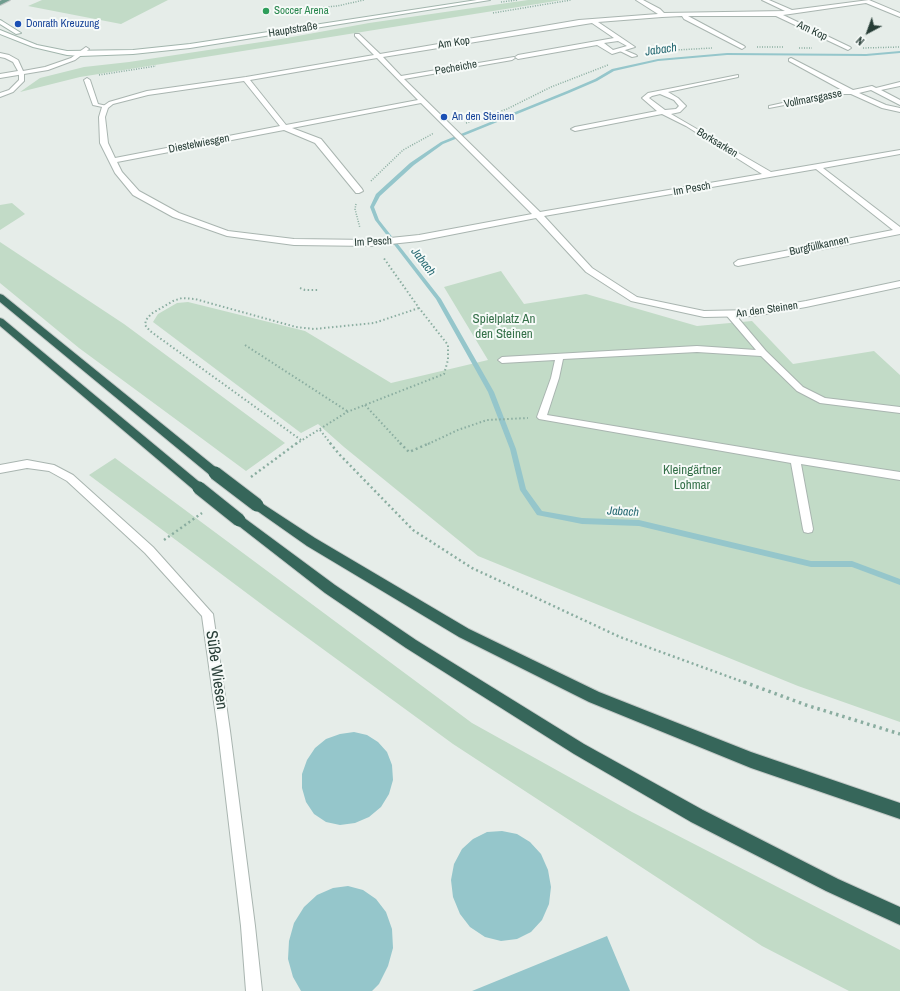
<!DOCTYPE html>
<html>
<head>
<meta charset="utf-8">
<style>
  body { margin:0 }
  #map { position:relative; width:900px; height:991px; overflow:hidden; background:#e6ede9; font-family:"Archivo Narrow",sans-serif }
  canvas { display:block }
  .north { position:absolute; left:848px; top:12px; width:40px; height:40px; -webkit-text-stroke:3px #f6faf8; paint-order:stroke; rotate:221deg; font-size:11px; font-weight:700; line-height:16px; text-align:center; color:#273d36 }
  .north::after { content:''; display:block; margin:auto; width:14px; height:18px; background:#273d36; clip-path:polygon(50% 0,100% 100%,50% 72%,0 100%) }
</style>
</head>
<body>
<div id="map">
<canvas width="900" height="991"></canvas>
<div class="north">N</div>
</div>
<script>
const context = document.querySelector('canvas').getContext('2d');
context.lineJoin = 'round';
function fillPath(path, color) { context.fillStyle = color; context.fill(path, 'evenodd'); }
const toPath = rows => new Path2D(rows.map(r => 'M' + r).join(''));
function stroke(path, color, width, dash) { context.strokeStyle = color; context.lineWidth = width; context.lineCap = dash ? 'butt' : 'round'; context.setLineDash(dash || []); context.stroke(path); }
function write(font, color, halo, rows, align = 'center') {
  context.font = font + ' "Archivo Narrow",sans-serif'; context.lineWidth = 4; context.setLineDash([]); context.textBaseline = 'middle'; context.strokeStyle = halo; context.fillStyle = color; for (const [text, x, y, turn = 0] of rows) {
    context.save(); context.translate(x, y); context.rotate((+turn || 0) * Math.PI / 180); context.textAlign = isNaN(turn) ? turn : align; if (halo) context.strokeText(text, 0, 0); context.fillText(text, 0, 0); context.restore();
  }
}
fillPath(toPath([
  [42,0,168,0,121,24,28,6],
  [528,0,562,0,80,77,20,92,40,78,84,67,129,62,281,39,369,23],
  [12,203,25,214,0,230,0,205],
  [0,242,124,324,285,443,246,471,79,348,0,283],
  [501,271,524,304,586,294,697,326,752,321,793,364,874,351,900,375,900,722,798,686,478,556,344,447,318,424,301,433,153,322,158,314,177,303,188,302,305,331,391,383,488,360,444,287],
  [115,458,472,723,632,812,900,950,900,991,849,991,762,946,453,744,268,609,89,475]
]), '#c2dbc7');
fillPath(toPath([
  [354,732,367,735,378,742,387,752,392,765,393,780,389,794,381,807,369,817,355,823,340,825,326,822,314,814,306,802,302,788,302,774,307,760,315,748,326,739,340,734],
  [502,831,517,834,530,842,541,854,548,870,551,887,549,904,542,920,531,932,517,939,501,941,485,937,470,927,460,914,453,897,451,880,454,864,462,849,473,839,487,832],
  [348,886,363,890,376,899,386,912,392,929,393,948,388,966,379,984,372,991,301,991,293,977,288,959,289,941,294,923,304,907,317,895,333,888],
  [607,936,630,991,472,991]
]), '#95c6cb');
fillPath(toPath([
  [900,51,900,53,866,56,727,55,658,61,614,71,597,81,569,93,443,144,414,165,380,196,374,207,379,220,441,299,494,392,516,449,526,489,542,511,582,518,639,520,811,561,852,561,900,579,900,585,852,567,811,567,639,526,582,524,537,515,520,490,510,449,488,392,436,299,375,220,370,207,376,194,410,163,441,142,567,91,595,79,612,69,658,59,727,53,866,54,900,51]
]), '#95c6cb');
const service = toPath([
  [622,49,636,55,637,56,632,57,620,51,622,49],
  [19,71,24,72,24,81,13,92,0,97,0,93,9,90,19,80,19,71],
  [87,78,90,80,98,104,107,106,107,108,93,105,84,80,87,78],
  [727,312,733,312,766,351,803,387,825,398,900,407,900,413,820,403,797,391,761,356,697,352,563,359,559,378,547,415,795,456,900,472,900,480,801,464,813,529,812,532,808,533,804,532,803,529,791,463,539,419,537,417,551,378,555,360,502,363,498,360,502,357,697,346,756,350,727,316,727,312],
  [27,460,54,465,73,475,153,547,213,614,230,731,255,926,262,991,246,991,241,926,218,731,202,616,145,553,67,481,49,471,27,468,0,473,0,465,27,460]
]);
const minor = toPath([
  [636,0,643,0,660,9,664,13,785,11,762,0,769,0,792,10,869,0,900,13,900,17,866,3,783,15,850,47,851,48,848,50,776,16,688,16,744,46,745,47,742,49,684,19,682,16,662,17,598,22,635,47,612,54,597,45,518,59,515,57,518,55,614,38,592,23,383,57,401,76,514,57,515,58,512,60,404,79,540,212,762,174,686,126,662,114,575,131,571,129,575,127,657,111,642,98,648,93,738,75,738,77,668,92,678,98,686,106,680,112,671,114,771,172,900,150,900,154,823,168,900,227,900,234,738,266,735,265,734,263,738,260,893,230,816,169,544,216,592,268,637,297,704,311,754,310,806,301,900,281,900,287,806,307,754,316,704,317,631,301,586,272,536,218,419,241,371,246,294,245,227,236,173,217,133,195,115,173,100,143,99,117,102,107,109,102,147,91,246,77,374,55,355,36,355,34,359,34,380,54,579,20,658,14,636,0],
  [618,41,627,46,613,50,604,43,618,41],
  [377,58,418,100,286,125,250,80,377,58],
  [244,81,280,126,115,158,108,143,105,117,108,108,113,104,148,95,244,81],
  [660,94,674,100,679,106,676,109,665,110,649,98,652,96,660,94],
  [421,103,532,214,419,235,371,240,294,239,228,231,179,213,139,191,122,172,117,162,284,130,315,143,356,193,359,193,363,191,362,189,321,139,292,128,421,103],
  [86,47,89,49,88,50,75,60,48,70,0,78,0,74,18,71,13,62,5,58,0,57,0,53,9,55,18,60,23,71,45,67,71,58,86,47],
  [791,58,853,90,872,86,876,88,900,82,900,86,881,90,900,100,900,105,871,90,859,93,886,105,900,108,900,112,882,108,851,94,841,94,769,108,769,106,842,90,789,61,789,59,791,58]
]);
const secondary = toPath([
  [477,0,490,0,190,48,133,54,80,56,67,55,33,47,0,34,0,30,37,45,67,51,133,50,190,44,477,0],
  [0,20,2,21,21,33,16,34,0,24,0,20]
]);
const primary = toPath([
  [2,0,10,0,0,5,0,1,2,0]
]);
const motorway = toPath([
  [0,294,3,295,219,470,221,473,219,476,215,477,211,476,0,302,0,294],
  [0,318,3,319,203,485,205,488,203,491,199,493,195,491,0,326,0,318],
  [257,500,315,538,469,629,599,692,751,752,900,803,900,819,751,768,589,702,459,637,307,546,253,508,251,505,253,502,257,500],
  [239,515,243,517,335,585,416,640,584,744,703,810,838,879,900,907,900,925,826,891,691,822,574,754,406,648,325,593,235,523,233,520,235,517,239,515]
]);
stroke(service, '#a9b5b0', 2);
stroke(minor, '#a9b5b0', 2);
stroke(secondary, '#a2b5ad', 2);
stroke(primary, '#c3c9c7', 2);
stroke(motorway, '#c3c9c7', 2);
stroke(toPath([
  [501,2,517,0],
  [316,8,337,6,364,0],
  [493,13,571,0],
  [757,47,784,47],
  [799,48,812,48],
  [863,48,900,47],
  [649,54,676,50,712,48],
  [99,75,156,66],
  [466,123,507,109,551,87,608,65],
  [371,181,403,150,434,133],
  [356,204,355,209,360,228]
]), '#8aada0', 1.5, [1, 1.5]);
stroke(toPath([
  [300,288,305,290,319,290],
  [245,345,347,411],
  [365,405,401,444],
  [320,430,331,444],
  [301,440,150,331,145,325,146,320,151,314,173,301,182,298,195,299,296,327,314,329,374,323,419,308],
  [296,444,347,412,444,374,448,360,448,345,419,308,383,257],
  [428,444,458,430,487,420,528,418]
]), '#8aada0', 2, [1.5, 2.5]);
stroke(toPath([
  [330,443,339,454,413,530,472,568,620,637,746,683],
  [400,443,409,452,430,443],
  [251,477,297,443],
  [164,540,202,513]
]), '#8aada0', 2.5, [2, 3]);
stroke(toPath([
  [744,682,806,705,900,734]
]), '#8aada0', 3.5, [2.5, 4]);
fillPath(service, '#fff');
fillPath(minor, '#fff');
fillPath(secondary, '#fff');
fillPath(primary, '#709d8f');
fillPath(motorway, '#36665a');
const motorwayBridge = toPath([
  [215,473,257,505],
  [199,488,239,520]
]);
stroke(motorwayBridge, '#c3c9c7', 15, []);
stroke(motorwayBridge, '#36665a', 13);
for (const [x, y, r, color] of [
  [266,11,4,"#2e9e5b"],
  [18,24,4,"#1a4fb4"],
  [444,117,4,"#1a4fb4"]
]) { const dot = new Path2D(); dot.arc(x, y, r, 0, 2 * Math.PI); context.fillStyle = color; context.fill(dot); stroke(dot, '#f6faf8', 1.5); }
write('11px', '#27864d', '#f6faf8', [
  ["Soccer Arena",274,11]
], 'left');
write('11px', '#164399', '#f6faf8', [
  ["Donrath Kreuzung",26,24],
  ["An den Steinen",452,117]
], 'left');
write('11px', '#273d36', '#f6faf8', [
  ["Hauptstraße",293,30,-9],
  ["Am Kop",812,31,25],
  ["Am Kop",454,43,-9],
  ["Pecheiche",456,68,-10],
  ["Vollmarsgasse",813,99,-11],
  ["Borksarken",717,143,31],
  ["Diestelwiesgen",199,144,-11],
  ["Im Pesch",692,189,-10],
  ["Im Pesch",373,242,-3],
  ["Burgfüllkannen",819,246,-12],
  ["An den Steinen",767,310,-8]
]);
write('italic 12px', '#276a73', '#f6faf8', [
  ["Jabach",661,50,-8],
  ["Jabach",423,262,52],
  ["Jabach",623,512,3]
]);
write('13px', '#357049', '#f6faf8', [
  ["Spielplatz An",504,320],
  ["den Steinen",504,335],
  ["Kleingärtner",692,471],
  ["Lohmar",692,486]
]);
write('16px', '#273d36', '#f6faf8', [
  ["Süße Wiesen",216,670,82]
]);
</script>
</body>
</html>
